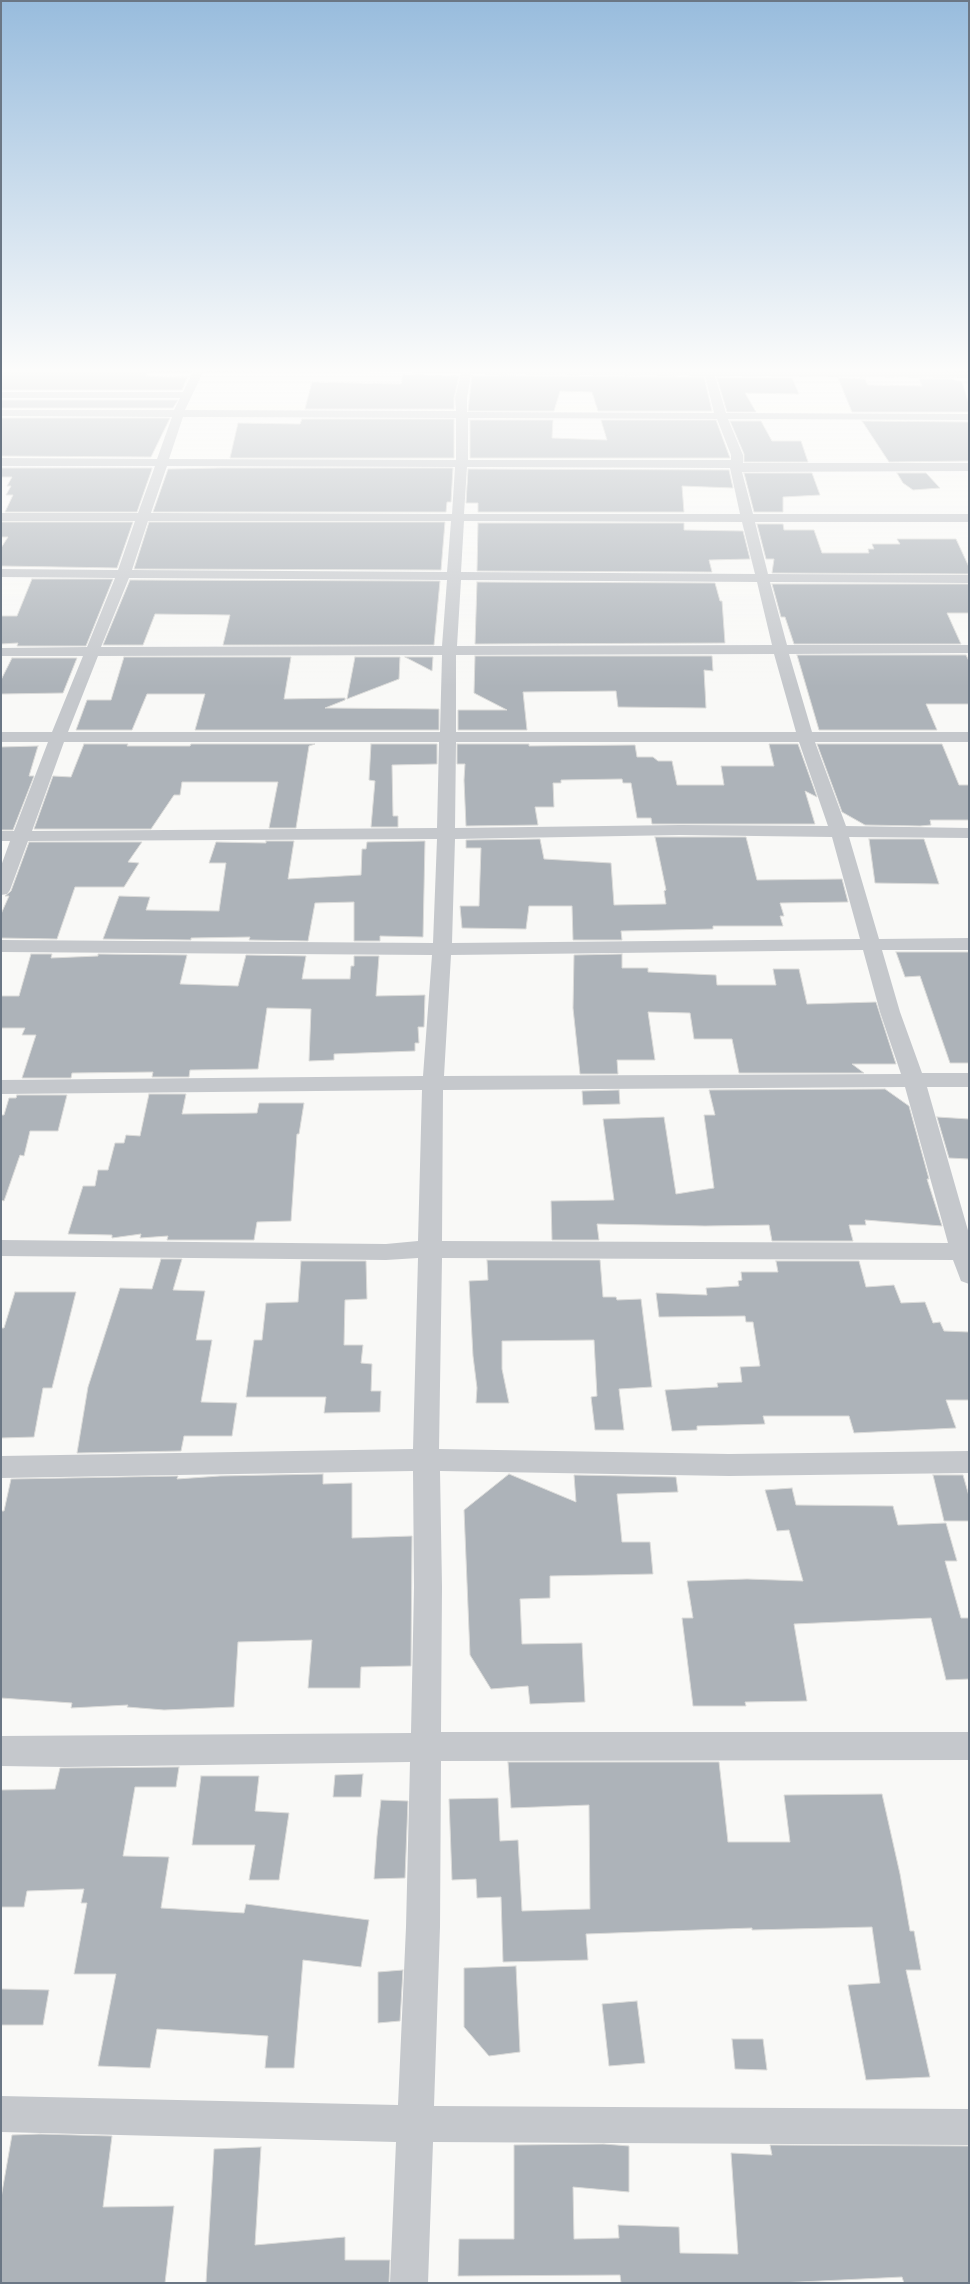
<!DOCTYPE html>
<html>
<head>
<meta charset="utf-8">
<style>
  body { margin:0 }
  #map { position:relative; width:970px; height:2284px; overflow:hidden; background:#f9f9f7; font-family:Poppins,sans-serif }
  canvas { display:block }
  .frame { position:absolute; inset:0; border:2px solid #6b7785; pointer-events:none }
</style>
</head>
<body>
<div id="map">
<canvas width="970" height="2284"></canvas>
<div class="frame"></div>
</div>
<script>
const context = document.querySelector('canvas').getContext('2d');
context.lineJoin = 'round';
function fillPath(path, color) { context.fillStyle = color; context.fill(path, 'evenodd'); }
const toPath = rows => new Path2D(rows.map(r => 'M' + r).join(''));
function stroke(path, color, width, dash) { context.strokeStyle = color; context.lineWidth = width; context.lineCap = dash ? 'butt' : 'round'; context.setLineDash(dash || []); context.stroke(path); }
const building = toPath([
  [52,368,130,368,151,370,145,376,187,378,182,390,1,390,1,370,52,368],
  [403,375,459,376,454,398,454,409,305,409,312,382,401,384,403,375],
  [472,376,704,377,712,411,598,411,592,392,560,391,554,411,468,411,472,376],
  [717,378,792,378,799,394,745,393,756,412,727,412,717,378],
  [838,378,865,379,868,385,922,386,919,379,951,379,962,382,969,404,969,412,852,412,838,378],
  [1,400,178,400,173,408,1,408,1,400],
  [1,418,170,418,151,457,1,456,1,418],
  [302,419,454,419,454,458,230,458,238,423,300,424,302,419],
  [470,420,553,420,552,438,607,440,601,420,716,420,730,458,470,458,470,420],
  [730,421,761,421,772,441,801,441,808,462,744,462,744,454,730,421],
  [862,421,969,422,969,461,889,462,862,421],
  [1,468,152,468,152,469,137,512,5,512,13,495,6,495,11,486,7,486,12,477,1,477,1,468],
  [220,468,453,468,451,502,447,502,446,512,153,512,168,469,220,468],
  [468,469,729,470,733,488,682,486,684,512,478,512,478,503,466,503,468,469],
  [744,473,812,473,820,495,783,497,783,512,754,512,744,473],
  [897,473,926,473,940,488,913,490,903,483,897,473],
  [1,522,133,522,117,568,1,566,1,548,8,537,1,537,1,522],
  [149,522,445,522,441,570,134,569,149,522],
  [478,523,684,523,684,530,743,531,750,559,709,560,712,572,477,571,478,523],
  [757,524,783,524,784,530,814,530,822,553,869,553,868,549,874,549,872,544,900,544,897,539,956,539,969,567,969,574,772,573,774,559,766,559,757,524],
  [32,579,113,579,86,646,17,646,18,643,1,644,1,616,17,616,32,579],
  [130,580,440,581,434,645,223,645,230,615,155,614,143,645,103,645,130,580],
  [477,582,715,583,720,601,722,601,725,643,475,644,477,582],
  [772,584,969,584,969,613,947,613,961,644,794,644,785,617,781,617,772,584],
  [797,655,966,655,969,661,969,704,926,704,937,730,819,730,797,655],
  [475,656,712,656,713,671,704,670,706,708,618,707,616,691,523,692,527,730,458,730,458,710,507,710,474,693,475,656],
  [124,657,291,657,284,699,345,698,345,700,325,708,439,709,439,730,195,730,205,694,147,694,132,730,76,730,87,700,111,700,124,657],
  [355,657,400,657,399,679,347,699,355,657],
  [405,657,433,657,432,671,405,657],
  [12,658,77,658,63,693,1,694,1,680,12,658],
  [84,744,128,744,127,746,190,746,191,744,315,744,309,746,296,828,269,828,278,782,182,782,180,795,174,795,151,829,34,829,53,776,71,777,84,744],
  [371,744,437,744,437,764,392,765,393,816,398,816,398,827,371,827,375,781,369,780,371,744],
  [457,744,529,744,529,746,635,745,637,757,653,757,658,761,672,761,677,785,724,785,721,766,774,766,769,744,798,744,817,797,805,791,815,824,652,824,651,818,637,818,631,783,623,783,622,779,561,780,561,783,553,783,554,807,535,807,538,825,466,826,464,780,465,764,457,764,457,744],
  [817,744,942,744,959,785,969,785,969,820,930,820,931,825,920,826,865,825,842,812,817,744],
  [38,746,29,776,34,776,13,830,1,830,1,747,38,746],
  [655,837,746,837,757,880,842,879,848,902,780,903,784,916,780,916,783,926,713,926,713,929,621,931,622,940,573,940,572,906,529,906,526,929,462,928,460,906,479,906,481,848,466,848,466,840,540,839,544,859,611,863,614,905,666,904,664,891,666,890,655,837],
  [869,839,924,839,939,884,875,883,869,839],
  [266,841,294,841,288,879,361,875,362,849,366,849,367,842,425,841,423,937,380,936,380,941,354,941,354,902,315,903,308,941,249,940,250,937,191,938,191,940,103,939,119,896,150,897,146,910,219,911,226,863,209,863,216,842,266,843,266,841],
  [29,842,142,842,128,862,139,863,124,887,75,887,57,939,1,938,1,914,9,896,5,896,11,891,29,842],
  [896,952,969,952,969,1063,950,1063,920,976,905,977,896,952],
  [31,954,52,954,51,958,98,956,98,954,187,955,180,984,238,986,246,955,306,956,302,979,350,979,351,966,354,966,354,956,379,956,376,996,425,995,424,1027,418,1027,419,1043,415,1043,415,1051,334,1054,334,1060,309,1061,311,1009,267,1008,258,1069,190,1070,189,1077,152,1077,153,1072,72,1073,71,1078,22,1078,36,1035,22,1035,25,1028,1,1028,1,996,19,996,31,954],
  [622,954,622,968,648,968,648,972,716,975,717,985,776,985,773,969,799,969,807,1004,876,1002,896,1064,852,1064,864,1073,739,1073,732,1039,694,1039,690,1013,648,1012,655,1060,617,1060,618,1074,580,1074,573,1008,574,955,622,954],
  [885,1089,909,1106,929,1179,927,1179,942,1226,865,1220,866,1225,849,1225,853,1241,772,1241,769,1225,705,1226,597,1224,599,1240,552,1240,551,1201,614,1200,603,1119,664,1117,676,1194,714,1188,704,1115,715,1115,709,1090,885,1089],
  [619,1090,620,1104,583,1105,582,1091,619,1090],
  [149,1094,186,1094,182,1114,257,1113,259,1103,304,1103,299,1134,297,1134,291,1221,257,1222,254,1240,167,1240,168,1236,140,1238,141,1234,112,1238,112,1235,68,1234,83,1186,95,1186,98,1170,108,1170,115,1143,124,1143,126,1135,140,1136,149,1094],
  [17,1095,67,1095,58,1131,30,1131,24,1156,20,1155,4,1201,1,1200,1,1115,4,1115,9,1098,16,1098,17,1095],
  [937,1117,969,1119,969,1159,949,1158,937,1117],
  [161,1259,182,1259,173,1290,205,1291,196,1340,212,1340,201,1402,237,1403,232,1436,184,1436,181,1451,77,1453,88,1387,120,1288,152,1289,161,1259],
  [487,1260,600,1260,603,1297,616,1297,617,1300,641,1299,652,1387,619,1389,624,1430,595,1430,591,1397,597,1396,594,1340,502,1341,502,1369,509,1403,476,1403,477,1388,473,1356,469,1281,488,1280,487,1260],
  [301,1261,366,1261,367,1299,345,1300,344,1345,363,1345,361,1363,372,1364,371,1391,381,1391,380,1412,324,1413,326,1397,246,1397,254,1340,262,1340,266,1303,298,1302,301,1261],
  [776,1261,859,1261,866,1287,894,1285,901,1303,925,1302,933,1323,940,1322,944,1331,969,1332,969,1400,946,1400,956,1428,854,1433,849,1416,763,1416,765,1424,697,1426,697,1430,672,1431,665,1390,718,1387,717,1383,742,1382,740,1367,760,1366,753,1322,746,1322,745,1316,659,1317,656,1293,707,1295,706,1288,739,1286,738,1281,742,1280,741,1272,778,1272,776,1261],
  [15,1292,76,1292,52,1388,43,1388,34,1437,1,1438,1,1328,4,1328,15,1292],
  [323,1474,323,1484,352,1483,352,1538,412,1536,411,1666,361,1667,360,1688,308,1688,312,1640,238,1642,234,1707,164,1710,127,1707,128,1705,71,1708,72,1703,1,1698,1,1511,4,1511,11,1479,178,1476,177,1479,220,1476,323,1474],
  [509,1474,576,1502,574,1475,676,1477,678,1492,617,1494,622,1542,650,1542,653,1574,550,1576,550,1598,520,1599,522,1644,582,1643,585,1702,530,1704,528,1686,491,1689,470,1655,464,1510,509,1474],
  [933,1475,963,1475,969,1496,969,1521,944,1521,933,1475],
  [792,1488,796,1505,893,1506,898,1525,946,1523,957,1561,945,1561,961,1618,969,1618,969,1679,946,1680,931,1618,794,1624,807,1701,745,1702,746,1706,693,1706,682,1618,693,1618,687,1581,747,1579,803,1581,789,1530,777,1531,765,1490,792,1488],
  [508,1762,719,1762,728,1842,790,1842,784,1795,882,1794,900,1874,910,1931,914,1931,921,1970,906,1970,930,2077,866,2080,848,1985,880,1983,872,1927,752,1930,752,1928,586,1934,588,1960,503,1962,501,1897,477,1898,476,1879,452,1880,449,1799,498,1798,500,1841,518,1840,522,1911,590,1909,589,1805,511,1808,508,1762],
  [179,1767,176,1787,135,1787,123,1856,169,1857,161,1908,244,1913,246,1904,369,1920,361,1967,303,1960,294,2068,265,2068,268,2036,157,2029,150,2068,98,2066,116,1974,74,1974,87,1903,81,1903,84,1889,27,1891,24,1907,1,1907,1,1790,55,1789,60,1768,179,1767],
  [363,1774,361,1797,333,1797,335,1775,363,1774],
  [201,1776,259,1776,255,1811,289,1813,279,1880,249,1880,255,1845,192,1845,201,1776],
  [381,1800,408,1801,405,1878,374,1879,377,1836,381,1800],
  [516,1966,520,2052,489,2056,464,2027,464,1968,516,1966],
  [403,1970,400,2021,378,2023,378,1972,403,1970],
  [1,1989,49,1990,43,2025,1,2025,1,1989],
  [637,2001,645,2063,609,2066,602,2004,637,2001],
  [732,2039,763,2039,767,2070,735,2069,732,2039],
  [40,2134,112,2136,103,2207,174,2206,165,2283,1,2283,1,2198,12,2135,40,2134],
  [604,2144,629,2146,629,2192,573,2187,574,2239,619,2238,618,2225,679,2227,680,2253,738,2254,731,2153,772,2155,770,2145,969,2146,969,2283,904,2283,902,2277,780,2283,621,2283,620,2275,458,2276,459,2239,514,2239,514,2145,604,2144],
  [261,2147,255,2245,345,2237,345,2260,390,2260,389,2283,206,2283,214,2149,261,2147]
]);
fillPath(building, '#adb3b9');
stroke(building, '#dbdbd9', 1);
fillPath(toPath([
  [195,368,205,368,185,410,456,411,455,398,461,373,219,371,214,368,713,368,714,369,969,372,969,378,715,376,726,413,969,414,969,420,728,419,743,455,743,463,969,463,969,471,742,472,753,514,969,514,969,522,755,522,768,574,969,575,969,583,770,582,787,645,969,645,969,653,789,654,812,732,969,732,969,742,815,742,846,826,969,828,969,838,849,837,879,939,969,938,969,950,882,950,900,1012,922,1073,969,1073,969,1087,927,1087,969,1234,969,1284,961,1281,953,1260,442,1258,439,1449,729,1454,969,1451,969,1473,729,1476,440,1471,442,1587,441,1732,969,1732,969,1760,441,1761,440,1927,434,2106,969,2109,969,2145,433,2142,428,2283,390,2283,396,2142,1,2132,1,2096,398,2105,406,1927,410,1762,65,1767,1,1766,1,1736,411,1733,414,1587,413,1471,1,1478,1,1456,413,1449,418,1258,386,1260,1,1256,1,1240,386,1244,418,1241,422,1090,1,1094,1,1080,423,1076,432,955,1,952,1,940,433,943,437,839,28,841,10,890,7,894,1,895,1,866,10,841,1,841,1,831,14,831,48,742,1,742,1,732,52,732,83,656,1,656,1,648,87,647,115,578,1,577,1,569,118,570,135,521,1,521,1,513,138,513,155,466,1,466,1,458,157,459,172,417,1,416,1,410,174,410,180,398,1,398,1,392,183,392,195,368],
  [471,374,705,376,714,413,467,412,467,398,471,374],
  [183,417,456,418,456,460,169,459,183,417],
  [468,418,717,419,731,455,731,460,468,460,468,418],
  [167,466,455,467,452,514,151,513,167,466],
  [467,467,730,468,740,514,464,514,467,467],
  [148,521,451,521,447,572,132,570,148,521],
  [464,521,742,522,755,574,461,572,464,521],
  [129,578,447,580,442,646,101,647,129,578],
  [461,580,757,582,772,645,457,646,461,580],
  [774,654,796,732,456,732,456,655,774,654],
  [442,655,440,732,68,732,98,656,442,655],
  [64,742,439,742,437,828,32,831,64,742],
  [456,742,799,742,828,826,680,825,455,828,456,742],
  [680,835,832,837,860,939,452,943,455,839,680,835],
  [863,950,880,1012,901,1074,444,1076,451,955,863,950],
  [905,1087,948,1243,442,1241,443,1090,905,1087]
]), '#c5c8cc');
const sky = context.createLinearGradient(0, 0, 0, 687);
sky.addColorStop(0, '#98bcdd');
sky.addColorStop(0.54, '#fcfcfb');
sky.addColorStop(1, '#fcfcfb00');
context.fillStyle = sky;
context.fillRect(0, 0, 970, 687);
</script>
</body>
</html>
